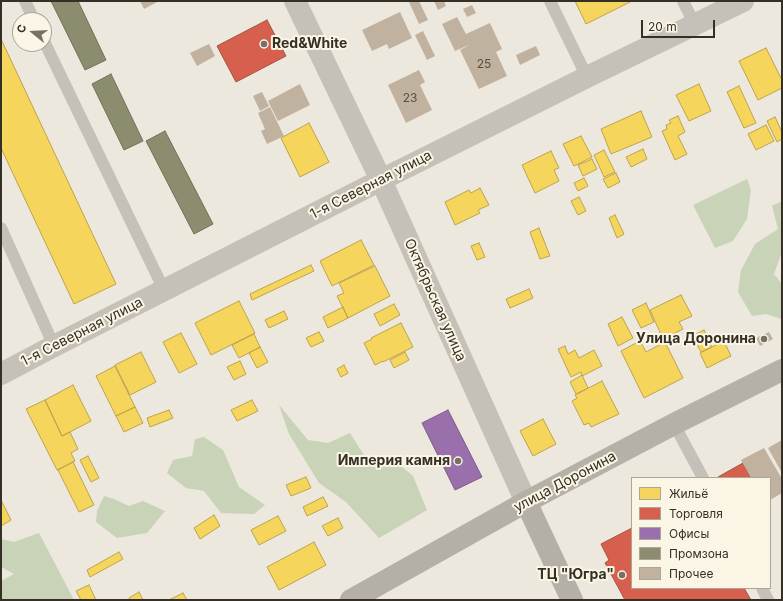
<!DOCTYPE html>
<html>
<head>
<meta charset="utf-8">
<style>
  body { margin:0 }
  #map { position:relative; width:783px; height:601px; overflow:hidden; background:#ece8de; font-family:Inter,sans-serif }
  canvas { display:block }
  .frame { position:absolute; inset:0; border:2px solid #362f26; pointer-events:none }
  .legend { position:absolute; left:631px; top:477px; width:140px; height:112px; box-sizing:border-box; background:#faf5e5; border:1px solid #aca699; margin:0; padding:5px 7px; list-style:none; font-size:12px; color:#362f26 }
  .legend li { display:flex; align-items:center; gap:8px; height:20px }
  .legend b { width:20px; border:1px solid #aca699 }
  .north { position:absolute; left:12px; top:12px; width:40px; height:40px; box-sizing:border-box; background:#faf5e5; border:1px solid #aca699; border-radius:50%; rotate:288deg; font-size:11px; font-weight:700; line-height:16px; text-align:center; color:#362f26 }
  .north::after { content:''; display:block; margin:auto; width:14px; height:18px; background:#767066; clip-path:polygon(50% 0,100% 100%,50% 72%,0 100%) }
  .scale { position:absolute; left:641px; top:20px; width:74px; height:18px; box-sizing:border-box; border:2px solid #362f26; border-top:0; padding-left:5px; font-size:12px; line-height:14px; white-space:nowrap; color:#362f26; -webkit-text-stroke:3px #faf5e5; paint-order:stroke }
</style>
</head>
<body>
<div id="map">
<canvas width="783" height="601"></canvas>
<div class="frame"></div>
<ul class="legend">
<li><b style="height:11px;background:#f6d55c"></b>Жильё</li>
<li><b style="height:11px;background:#d6604d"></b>Торговля</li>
<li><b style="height:11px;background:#9970ab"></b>Офисы</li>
<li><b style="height:11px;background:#8c8c6e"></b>Промзона</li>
<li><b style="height:11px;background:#c1b19f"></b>Прочее</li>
</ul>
<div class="north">С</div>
<div class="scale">20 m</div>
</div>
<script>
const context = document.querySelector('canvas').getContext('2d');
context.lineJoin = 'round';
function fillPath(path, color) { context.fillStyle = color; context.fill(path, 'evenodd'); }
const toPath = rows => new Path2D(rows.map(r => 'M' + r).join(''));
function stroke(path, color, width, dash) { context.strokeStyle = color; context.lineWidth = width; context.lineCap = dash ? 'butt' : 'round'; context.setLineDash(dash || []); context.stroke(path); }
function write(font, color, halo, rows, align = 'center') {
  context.font = font + ' Inter,sans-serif'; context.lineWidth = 4; context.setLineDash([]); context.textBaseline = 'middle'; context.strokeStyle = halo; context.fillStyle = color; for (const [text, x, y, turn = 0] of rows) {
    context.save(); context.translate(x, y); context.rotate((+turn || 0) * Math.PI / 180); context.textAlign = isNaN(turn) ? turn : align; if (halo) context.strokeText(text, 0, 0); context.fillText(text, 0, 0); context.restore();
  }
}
fillPath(toPath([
  [747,179,751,190,747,219,733,241,715,248,693,205],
  [782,201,782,252,774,274,782,284,782,319,766,314,752,316,738,292,741,270,755,244,778,229,772,206],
  [279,405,308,440,328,443,350,433,364,455,396,462,413,476,427,510,379,538,346,502,319,483,289,434],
  [204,437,223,450,239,487,265,505,254,514,221,513,204,491,186,488,167,473,173,460,192,456,195,439],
  [104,496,114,499,129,506,143,501,165,511,147,533,117,538,96,522,97,511],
  [39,533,74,600,1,600,1,581,14,574,3,568,1,568,1,539,14,542]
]), '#c8d3b8');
const homes = toPath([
  [575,1,632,1,586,24,575,1],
  [1,39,116,284,74,304,1,148,1,39],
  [766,48,782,80,782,88,758,100,739,61,766,48],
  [699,84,711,111,689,121,676,95,699,84],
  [739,86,756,123,744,128,727,92,739,86],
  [641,111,652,137,611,154,601,129,641,111],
  [678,116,685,132,678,136,687,154,675,160,662,131,667,129,666,125,671,123,669,120,678,116],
  [775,117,782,132,782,139,777,142,767,121,775,117],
  [309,123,329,162,300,177,281,138,309,123],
  [766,125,774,141,756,150,748,134,766,125],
  [581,136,592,157,574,166,563,144,581,136],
  [643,149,647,159,631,167,626,157,643,149],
  [604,150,615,172,604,177,594,155,604,150],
  [551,151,559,168,554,170,559,181,535,193,522,165,551,151],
  [592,159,597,169,583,176,578,165,592,159],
  [616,173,620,182,608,188,603,179,616,173],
  [584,178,588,186,578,191,574,183,584,178],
  [480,188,489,205,478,210,480,213,455,225,445,202,469,190,471,193,480,188],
  [579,197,586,211,578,215,571,201,579,197],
  [615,215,624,234,617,238,609,218,615,215],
  [539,228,550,256,540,259,530,232,539,228],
  [361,240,374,265,332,286,320,261,361,240],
  [479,243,485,257,477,260,471,246,479,243],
  [311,265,314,271,252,300,250,294,311,265],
  [375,266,390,296,348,318,337,296,344,293,339,283,375,266],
  [529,289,533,298,510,308,506,299,529,289],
  [681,295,692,316,679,322,683,329,663,339,650,310,681,295],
  [239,301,255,333,211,355,195,323,239,301],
  [646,303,654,322,641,328,632,310,646,303],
  [394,304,400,315,380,326,374,314,394,304],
  [343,307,348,318,328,328,323,317,343,307],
  [284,311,288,319,269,328,265,320,284,311],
  [622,317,633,338,618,346,608,324,622,317],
  [401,323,413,347,383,362,383,361,375,365,364,343,372,339,371,338,401,323],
  [704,330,712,347,701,352,692,336,704,330],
  [319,332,324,341,311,347,306,338,319,332],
  [181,333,197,364,179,373,163,342,181,333],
  [254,334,260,347,239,358,232,345,254,334],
  [640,341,646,352,665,342,683,378,644,398,621,351,640,341],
  [724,341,731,356,707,368,700,353,724,341],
  [565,346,568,354,575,350,579,358,594,350,602,366,582,376,581,372,571,377,558,349,565,346],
  [260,347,268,362,257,368,249,353,260,347],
  [141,352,156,382,130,395,115,365,141,352],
  [405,352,409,360,394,368,390,360,405,352],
  [240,361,246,374,234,380,227,367,240,361],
  [344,365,348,373,341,377,337,369,344,365],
  [115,366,135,407,116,416,96,376,115,366],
  [582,375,588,388,576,394,570,382,582,375],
  [602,381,619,414,591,427,589,423,584,425,572,401,577,398,575,395,602,381],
  [73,385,91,421,62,436,45,400,73,385],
  [45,400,62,436,70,432,78,449,71,453,75,461,57,470,26,409,45,400],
  [252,400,258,411,237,421,231,410,252,400],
  [135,407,143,423,124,432,116,416,135,407],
  [169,410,173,418,150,427,147,418,169,410],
  [543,419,556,444,533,456,520,431,543,419],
  [88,456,99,478,91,482,80,460,88,456],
  [73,462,94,505,79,512,58,470,73,462],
  [306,477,311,488,291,496,286,485,306,477],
  [323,497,328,506,307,516,303,507,323,497],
  [1,500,11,520,1,526,1,500],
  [214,515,220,526,200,539,194,528,214,515],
  [278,516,286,531,259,545,251,530,278,516],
  [338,518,343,528,328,536,322,526,338,518],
  [314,542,326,565,279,590,267,567,314,542],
  [119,552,123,559,90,577,87,570,119,552],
  [89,585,96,600,81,600,76,591,89,585],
  [139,592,143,600,130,600,129,598,139,592],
  [183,593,187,600,169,600,183,593]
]);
fillPath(homes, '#f6d55c');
stroke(homes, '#bca34c', 1);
const shops = toPath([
  [267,20,286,56,236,82,217,46,267,20],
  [743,463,751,478,719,478,718,477,743,463],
  [632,528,632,588,744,588,751,600,625,600,605,563,609,560,601,544,632,528]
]);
fillPath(shops, '#d6604d');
stroke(shops, '#a65141', 1);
const offices = toPath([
  [448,410,482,477,455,490,422,423,448,410]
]);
fillPath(offices, '#9970ab');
stroke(offices, '#7b5c83', 1);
const industry = toPath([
  [51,1,78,1,106,60,85,70,51,1],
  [111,74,143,141,124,150,92,84,111,74],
  [165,131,213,224,194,234,146,141,165,131]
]);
fillPath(industry, '#8c8c6e');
stroke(industry, '#727058', 1);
fillPath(toPath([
  [140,1,159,1,144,9],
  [411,1,419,1,428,20,419,24,409,2],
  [434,1,444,1,446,6,438,10],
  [472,5,476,13,467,17,463,9],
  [400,12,412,38,389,49,387,44,372,51,362,30],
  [457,17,466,34,490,23,502,49,496,52,507,76,479,89,460,50,471,44,455,51,442,24],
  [423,31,435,56,427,60,415,35],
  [209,44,215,56,197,66,190,53],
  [536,46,540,55,520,65,516,55],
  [419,70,425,82,420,85,432,110,406,123,388,85],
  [300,84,310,105,278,121,268,101],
  [262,92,269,106,260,111,253,96],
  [270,107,284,136,267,144,261,131,265,129,258,113],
  [769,332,773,339,760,346,756,338],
  [782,440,782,473,768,448],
  [764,448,782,479,782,493,770,500,770,478,751,478,741,460]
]), '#c1b19f');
stroke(toPath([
  [25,1,34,20],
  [550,1,587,77],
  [683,1,695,25],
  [44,41,164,290],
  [1,228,54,346],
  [674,424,703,478],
  [762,588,768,600]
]), '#c5c1b8', 12);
stroke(toPath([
  [295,1,381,180,526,502],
  [1,374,54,346,381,180,587,77,743,1]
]), '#c5c1b8', 22);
stroke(toPath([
  [526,502,674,424,782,370]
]), '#b6b1a8', 22);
stroke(toPath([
  [351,600,526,502,572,600]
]), '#b4afa7', 22);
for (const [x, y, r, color] of [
  [264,44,4,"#767066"],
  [764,339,4,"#767066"],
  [458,461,4,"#767066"],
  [622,575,4,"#767066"]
]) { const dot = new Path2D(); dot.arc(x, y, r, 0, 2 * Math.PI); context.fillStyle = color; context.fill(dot); stroke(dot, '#faf5e5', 1.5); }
write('12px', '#595044', null, [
  ["25",484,64],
  ["23",410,98]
]);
write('bold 14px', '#362f26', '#faf5e5', [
  ["Red&White",272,44,"left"],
  ["Улица Доронина",756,339],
  ["Империя камня",450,461],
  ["ТЦ \"Югра\"",614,575]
], 'right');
write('14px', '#362f26', '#faf5e5', [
  ["1-я Северная улица",371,185,-27],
  ["Октябрьская улица",435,300,66],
  ["1-я Северная улица",82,332,-27],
  ["улица Доронина",565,482,-28]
]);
</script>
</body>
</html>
